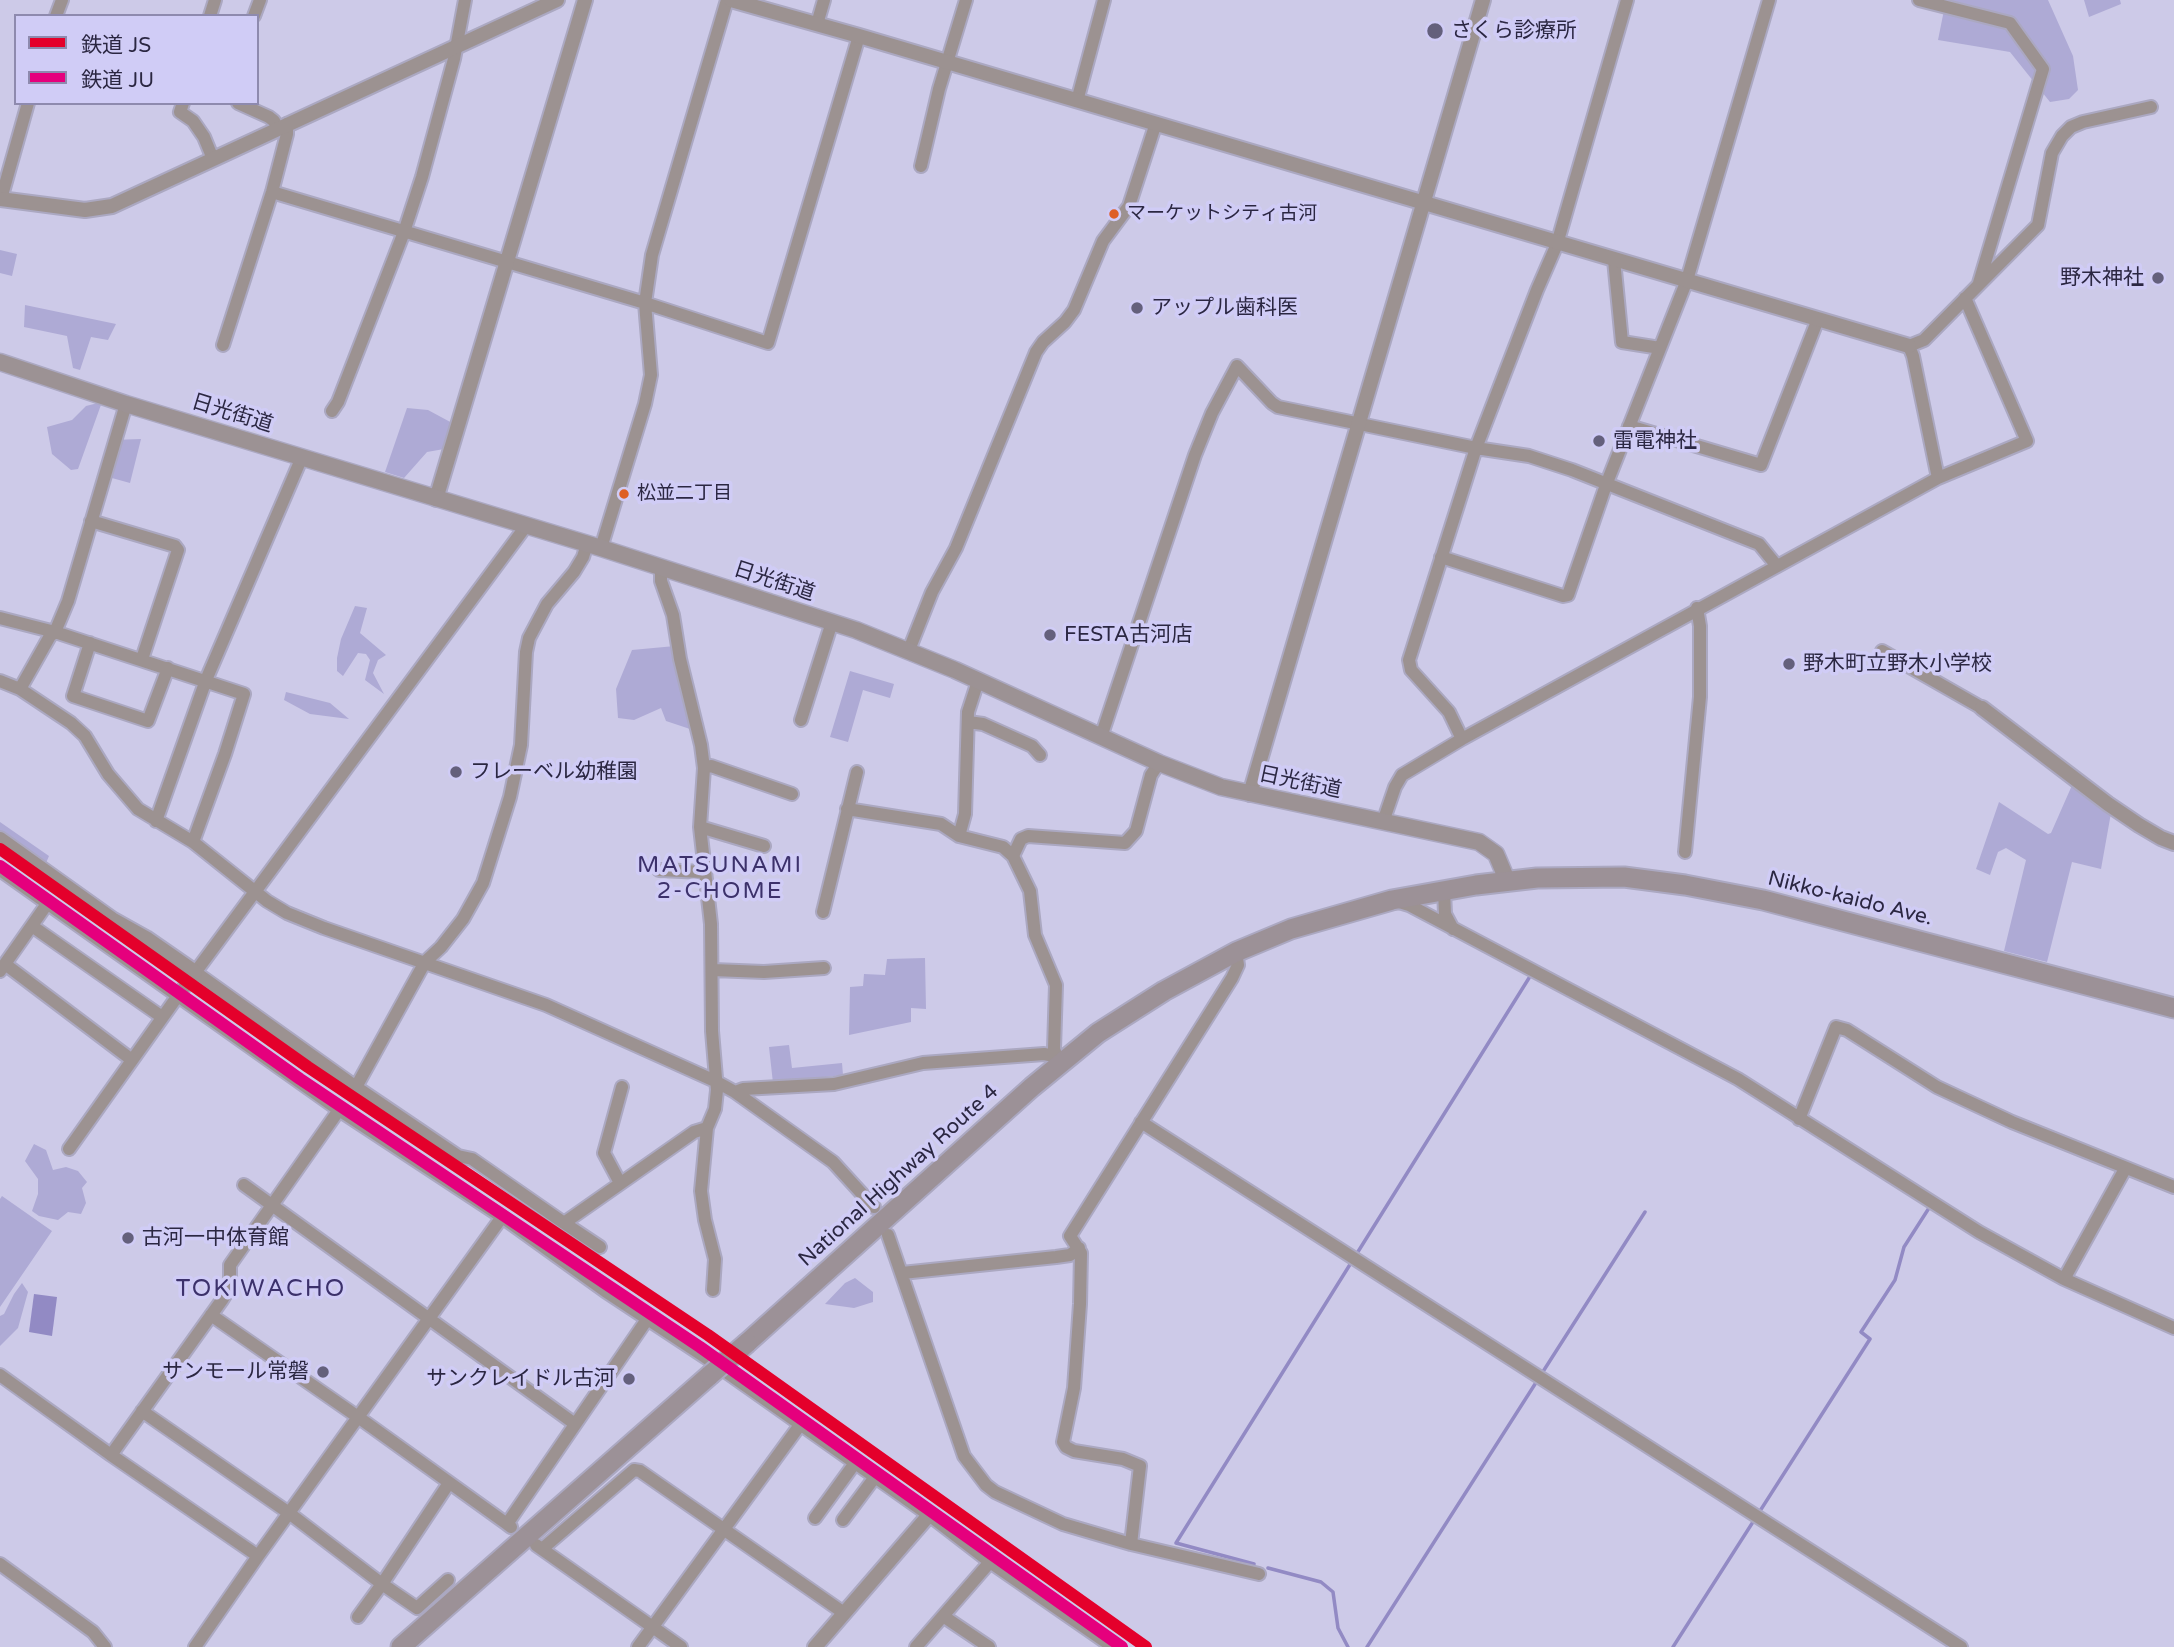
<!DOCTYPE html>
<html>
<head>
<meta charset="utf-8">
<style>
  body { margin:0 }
  #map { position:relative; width:2174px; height:1647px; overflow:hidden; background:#cdcae8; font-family:"Varela Round","Noto Sans JP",sans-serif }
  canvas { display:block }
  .legend { position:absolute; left:14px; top:14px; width:245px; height:91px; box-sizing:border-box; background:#d0ccf6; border:2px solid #8e8aae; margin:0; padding:9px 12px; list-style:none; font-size:21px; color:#2b2742 }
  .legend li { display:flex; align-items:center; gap:14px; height:35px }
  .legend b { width:35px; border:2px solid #8e8aae }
</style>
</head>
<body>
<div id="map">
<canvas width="2174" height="1647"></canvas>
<ul class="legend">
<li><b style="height:9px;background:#e4002b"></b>鉄道 JS</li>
<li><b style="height:9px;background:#e5007d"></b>鉄道 JU</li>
</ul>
</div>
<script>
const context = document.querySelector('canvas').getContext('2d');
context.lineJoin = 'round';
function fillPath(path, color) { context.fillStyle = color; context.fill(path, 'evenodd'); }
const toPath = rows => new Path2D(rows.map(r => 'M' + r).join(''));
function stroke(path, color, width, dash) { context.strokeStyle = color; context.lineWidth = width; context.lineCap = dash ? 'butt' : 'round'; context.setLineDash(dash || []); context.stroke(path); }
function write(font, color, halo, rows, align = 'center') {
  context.font = font + ' "Varela Round","Noto Sans JP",sans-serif'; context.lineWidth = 7; context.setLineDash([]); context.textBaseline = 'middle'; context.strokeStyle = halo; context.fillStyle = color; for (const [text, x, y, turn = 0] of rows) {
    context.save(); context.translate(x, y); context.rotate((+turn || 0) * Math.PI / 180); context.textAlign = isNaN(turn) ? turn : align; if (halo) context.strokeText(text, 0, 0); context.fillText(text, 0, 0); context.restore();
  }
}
fillPath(toPath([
  [1946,0,2048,0,2073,56,2078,90,2069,99,2050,102,2010,52,1938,40],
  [2084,0,2120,0,2121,4,2089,17],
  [0,250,17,254,12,276,0,273],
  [25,305,116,324,108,340,91,337,80,370,73,368,67,336,24,327],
  [102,402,78,469,71,470,52,454,47,427,72,420,86,406],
  [407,408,428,410,454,424,444,449,427,452,404,478,385,472],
  [141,439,130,483,101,475,112,440],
  [355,606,367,608,360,633,386,655,378,660,373,673,384,694,365,680,370,660,366,654,358,653,343,676,337,671,337,658,341,639],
  [675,646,690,729,666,721,661,708,634,720,618,718,616,689,632,650],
  [850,671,894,684,890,698,863,690,848,742,830,737],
  [286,692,330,703,349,719,310,714,284,700],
  [2073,783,2111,813,2101,869,2072,862,2047,962,2004,951,2026,860,2006,848,1998,852,1990,875,1976,869,1999,802,2048,834,2051,833],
  [0,822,49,856,43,870,0,839],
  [925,958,926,1009,911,1008,911,1022,849,1035,850,987,863,986,864,974,885,975,887,959],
  [789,1045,792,1068,842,1063,843,1075,773,1083,769,1047],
  [34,1144,46,1150,53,1170,66,1167,78,1171,87,1182,82,1188,86,1203,81,1214,68,1212,58,1220,39,1216,32,1211,38,1194,38,1179,25,1161],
  [2,1196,52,1231,0,1307,0,1199],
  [855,1278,873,1292,873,1302,854,1308,825,1304,845,1283],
  [22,1283,28,1292,18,1328,0,1346,0,1316,4,1314,14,1294]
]), '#aeaad5');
fillPath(toPath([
  [34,1294,57,1297,52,1336,29,1332]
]), '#928ac4');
stroke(toPath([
  [1254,1564,1176,1543,1529,978],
  [1268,1568,1321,1582,1333,1592,1338,1628,1348,1647],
  [1367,1647,1645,1212],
  [1673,1647,1870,1339,1861,1332,1895,1280,1904,1247,1929,1208]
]), '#928ac4', 3.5);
const minor = toPath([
  [727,0,652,255,645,303,768,343,859,36],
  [1919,0,2010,23,2043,69,1979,283],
  [56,16,62,0],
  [210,16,215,0],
  [254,16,260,0],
  [817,24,824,0],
  [1077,101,1104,0],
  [183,103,180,112,193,121,204,137,213,159],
  [238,103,269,117,274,121,278,129],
  [921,166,939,89,966,0],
  [272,192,645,303,651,375,645,404,601,548],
  [1,199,28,103],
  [1614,260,1622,342,1660,348],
  [223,345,272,192,287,134,287,124],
  [332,411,338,402,404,232,422,177,454,59,465,0],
  [1629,426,1761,465,1818,319],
  [1938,478,1913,356,1909,346,1924,340,2038,225,2052,153,2062,136,2071,127,2083,122,2151,107],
  [91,521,175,546,178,550,142,659],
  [1441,557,1563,596,1568,595,1606,485,1687,280,1769,0],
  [661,568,661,581,673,615,680,659,701,745,704,768,700,827,711,924,712,1031,717,1090,715,1109,707,1128,701,1191,705,1220,715,1259,713,1290],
  [0,618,55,632,244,694,225,754,193,842],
  [90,643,73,696,148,721,168,668],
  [909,650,932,592,956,548,1036,352,1043,342,1065,322,1074,310,1103,241,1129,206,1156,123],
  [1882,651,1982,708],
  [0,681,20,689,71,723,85,736,108,774,138,809,193,842,267,901,287,913,324,928,546,1005,715,1081,735,1092,833,1162,874,1207],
  [20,689,50,636,55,632,68,601,126,404],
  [801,720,832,622],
  [968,722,983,724,1032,746,1040,755],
  [1101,737,1195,455,1212,413,1237,366,1272,403,1278,407,1476,448,1529,456,1572,470,1759,544,1777,566],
  [1462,739,1449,712,1411,670,1409,660,1476,448,1537,290,1557,244,1627,0],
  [704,768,711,766,792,794],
  [847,809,941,824,959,836,1003,847,1013,856,1030,891,1035,935,1056,985,1054,1049,1059,1064],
  [156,821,206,680,302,457],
  [1383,822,1395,787,1402,775,1462,739,1938,478,2027,441,1965,298],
  [700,827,764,846],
  [959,836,965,814,968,712,978,681],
  [1685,852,1700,697,1700,626,1697,608],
  [1013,856,1021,839,1028,836,1125,843,1136,831,1151,775,1159,763],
  [0,870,339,1110,502,1217,605,1291,705,1357,929,1515,990,1562,1113,1647],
  [659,870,704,872],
  [1444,890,1445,914,1453,929],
  [1396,901,1409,905,1738,1079,1979,1232,2064,1279,2174,1328],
  [823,912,857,772],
  [32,926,162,1017],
  [5,964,132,1060],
  [713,970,764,972,824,968],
  [0,971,47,904],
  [195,972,356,1087,458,1156,472,1159,564,1223,694,1132,707,1128],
  [356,1087,425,962,441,947,463,919,483,883,510,797,521,745,526,652,529,638,547,604,574,572,583,557,587,544],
  [735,1092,743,1089,834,1084,923,1063,1044,1054,1054,1056],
  [1799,1119,1836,1027,1847,1030,1937,1087,2012,1122,2174,1187],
  [1141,1122,1961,1647],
  [69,1149,177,997,526,526],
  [620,1183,604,1153,622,1087],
  [244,1185,575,1424],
  [564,1223,600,1247],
  [888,1235,964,1456,986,1485,995,1492,1063,1524,1131,1544,1259,1574],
  [902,1273,1056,1257,1070,1255,1079,1248],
  [2064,1279,2125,1169],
  [211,1315,358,1417,507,1524],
  [0,1375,111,1455,258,1556],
  [142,1411,289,1513,382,1584,358,1617],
  [111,1455,222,1300,230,1287,230,1265,339,1110],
  [815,1518,855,1463],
  [843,1520,875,1477],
  [511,1527,507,1524,648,1318],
  [1131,1544,1140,1466,1123,1459,1074,1451,1066,1447,1063,1442,1074,1388,1080,1304,1081,1253,1070,1236,1232,978,1238,965,1236,952],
  [536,1545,681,1647],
  [542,1549,634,1470,640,1471,844,1613],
  [0,1564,93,1632,105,1647],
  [448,1580,417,1608,382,1584,449,1483],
  [943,1616,989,1647],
  [195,1647,258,1556,502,1217],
  [638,1647,800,1425],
  [916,1647,990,1562]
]);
const tertiary = toPath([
  [731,0,859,36,1909,346],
  [0,199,85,210,112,206,557,0],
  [436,499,585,0],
  [1982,708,2108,804,2139,825,2161,838,2174,843],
  [1250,794,1483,0],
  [0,839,112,919,146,938,195,972],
  [815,1647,929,1515]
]);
const secondary = toPath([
  [0,362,126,404,601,548,856,630,955,670,1159,763,1221,787,1479,842,1496,854,1507,880]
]);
const trunk = toPath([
  [747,1343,1032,1087,1098,1033,1164,991,1236,952,1291,929,1392,900,1476,885,1537,878,1624,877,1685,885,1763,900,2174,1008],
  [401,1647,710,1375]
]);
stroke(minor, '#aba8c1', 16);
stroke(tertiary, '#aba8c1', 18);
stroke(secondary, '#aba8c1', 19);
stroke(trunk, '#aba8c1', 23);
stroke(minor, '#9c9291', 12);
stroke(tertiary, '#9c9291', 14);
stroke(secondary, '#9c9294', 16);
stroke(trunk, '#9c9197', 19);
const trunkBridge = toPath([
  [710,1375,747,1343]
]);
stroke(trunkBridge, '#aba8c1', 23, []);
stroke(trunkBridge, '#9c9197', 19);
stroke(toPath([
  [0,849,308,1067,708,1335,1146,1647]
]), '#e4002b', 12);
stroke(toPath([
  [0,866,300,1079,700,1347,1122,1647]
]), '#e5007d', 12);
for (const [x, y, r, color] of [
  [1435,31,9,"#64607c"],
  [1114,214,6,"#de5f25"],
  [2158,278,7,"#64607c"],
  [1137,308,7,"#64607c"],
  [1599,441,7,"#64607c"],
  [624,494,6,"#de5f25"],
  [1050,635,7,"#64607c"],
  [1789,664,7,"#64607c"],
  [456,772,7,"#64607c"],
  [128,1238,7,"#64607c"],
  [323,1372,7,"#64607c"],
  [629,1379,7,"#64607c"]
]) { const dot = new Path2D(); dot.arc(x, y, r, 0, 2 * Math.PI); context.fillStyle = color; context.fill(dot); stroke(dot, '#d0ccf6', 2.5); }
write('19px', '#2b2742', '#d0ccf6', [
  ["マーケットシティ古河",1127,214],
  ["松並二丁目",637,494]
], 'left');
write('21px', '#2b2742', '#d0ccf6', [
  ["さくら診療所",1451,31],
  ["野木神社",2144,278,"right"],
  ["アップル歯科医",1151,308],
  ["雷電神社",1613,441],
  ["FESTA古河店",1064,635],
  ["野木町立野木小学校",1803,664],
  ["フレーベル幼稚園",470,772],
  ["古河一中体育館",142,1238],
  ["サンモール常磐",309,1372,"right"],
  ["サンクレイドル古河",615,1379,"right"]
], 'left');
write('21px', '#2b2742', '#d0ccf6', [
  ["日光街道",232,414,17],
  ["日光街道",774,582,18],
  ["日光街道",1300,783,12],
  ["Nikko-kaido Ave.",1850,899,14],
  ["National Highway Route 4",899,1176,-42]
]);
context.letterSpacing = '2px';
write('23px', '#3c316b', '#d0ccf6', [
  ["MATSUNAMI",720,866],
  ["2-CHOME",720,892]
]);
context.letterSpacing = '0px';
context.letterSpacing = '2px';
write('24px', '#3c316b', '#d0ccf6', [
  ["TOKIWACHO",261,1290]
]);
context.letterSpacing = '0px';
</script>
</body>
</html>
